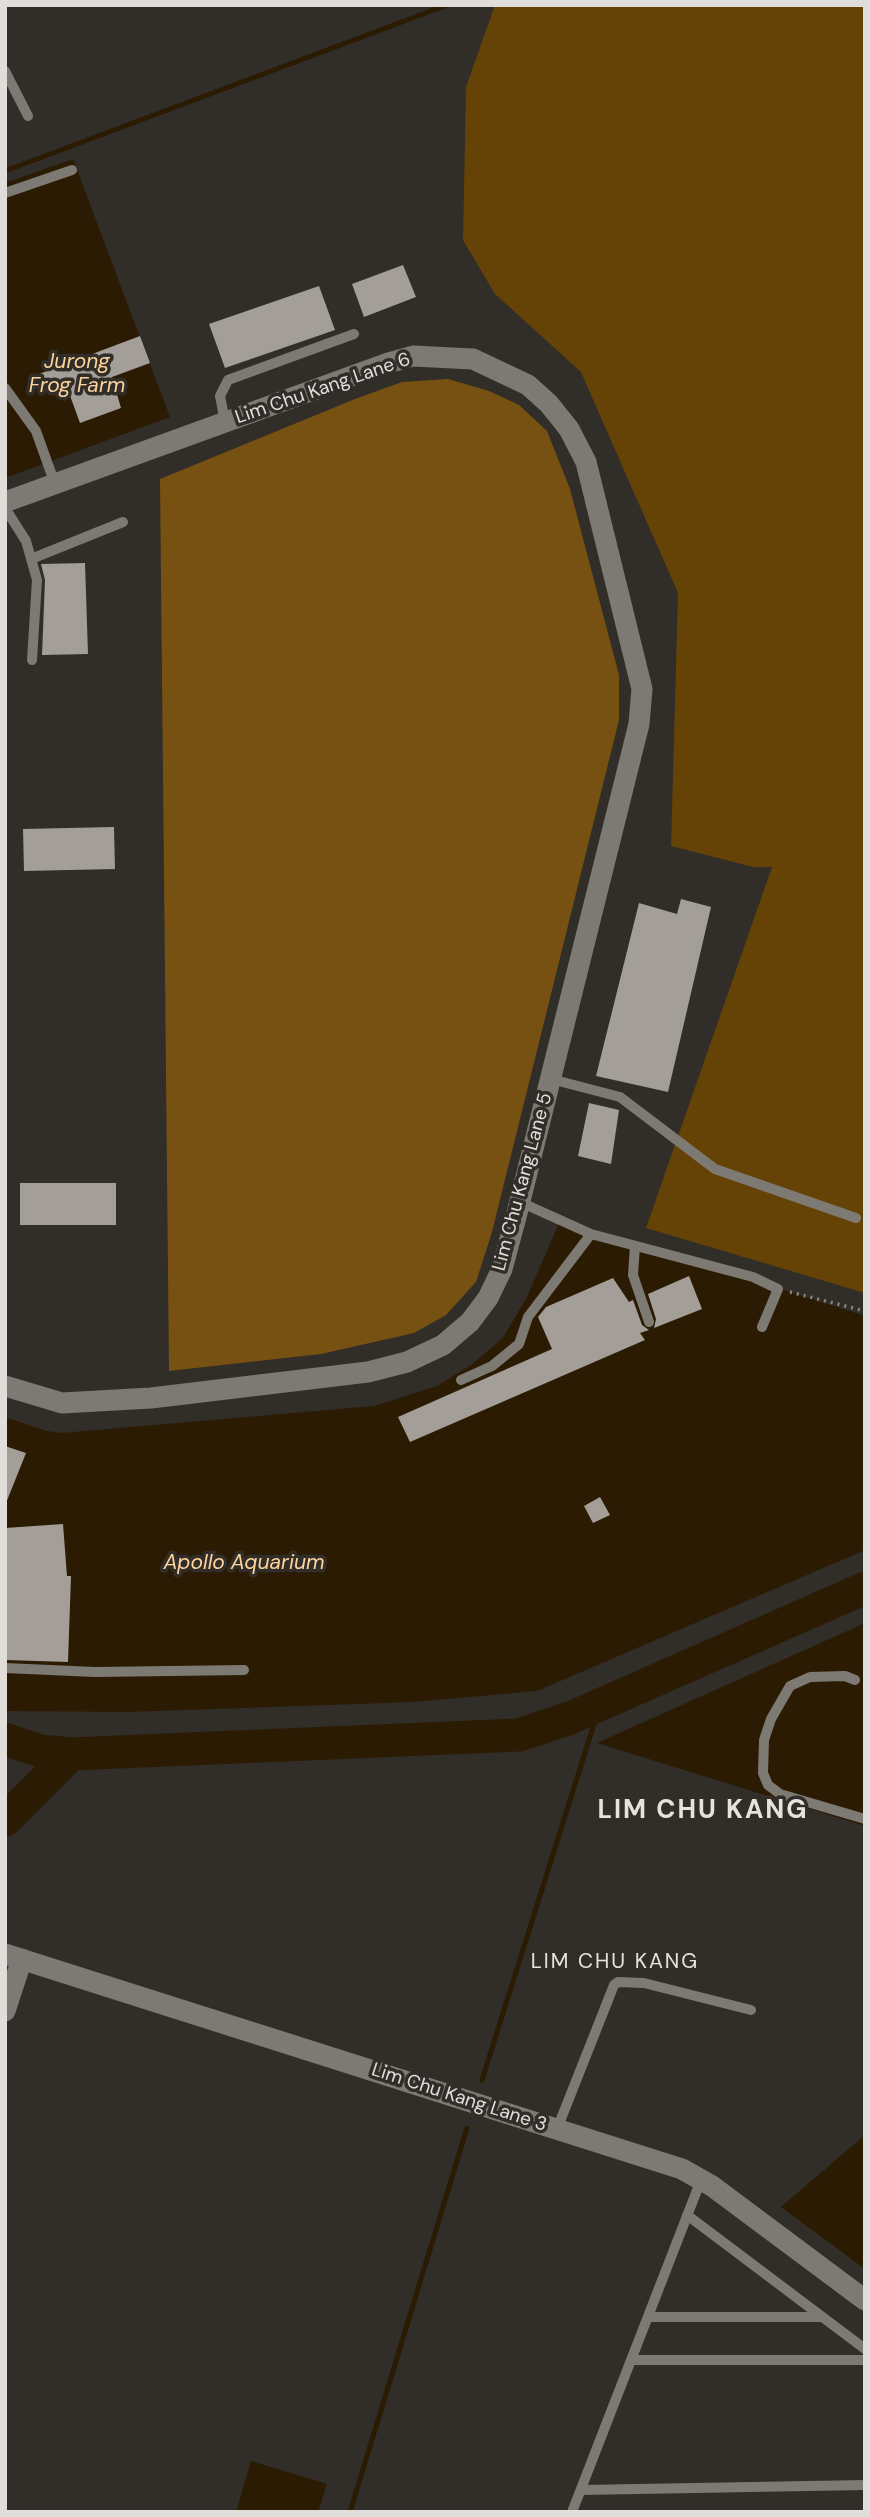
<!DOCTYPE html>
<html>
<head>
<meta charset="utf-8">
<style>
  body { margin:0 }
  #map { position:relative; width:870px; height:2517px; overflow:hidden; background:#312d28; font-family:"DM Sans",sans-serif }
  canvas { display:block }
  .frame { position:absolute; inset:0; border:7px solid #e0ddda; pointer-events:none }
</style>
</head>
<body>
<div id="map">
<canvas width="870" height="2517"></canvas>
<div class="frame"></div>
</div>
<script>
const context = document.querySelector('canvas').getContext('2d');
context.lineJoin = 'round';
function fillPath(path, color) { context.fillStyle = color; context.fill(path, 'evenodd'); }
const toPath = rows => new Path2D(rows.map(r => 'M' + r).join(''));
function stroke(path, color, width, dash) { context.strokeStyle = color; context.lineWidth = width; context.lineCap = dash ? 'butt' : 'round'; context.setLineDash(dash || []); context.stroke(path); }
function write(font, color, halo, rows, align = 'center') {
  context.font = font + ' "DM Sans",sans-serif'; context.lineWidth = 7; context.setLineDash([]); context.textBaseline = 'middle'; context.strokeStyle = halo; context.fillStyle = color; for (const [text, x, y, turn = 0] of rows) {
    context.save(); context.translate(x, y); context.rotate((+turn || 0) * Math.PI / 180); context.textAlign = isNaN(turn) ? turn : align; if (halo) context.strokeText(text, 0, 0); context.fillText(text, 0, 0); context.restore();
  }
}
fillPath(toPath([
  [495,5,865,5,865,1293,646,1228,772,867,753,867,671,846,678,593,581,372,495,294,463,240,466,87]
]), '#654306');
fillPath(toPath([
  [448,379,489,391,519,405,547,431,570,489,619,675,619,720,492,1232,476,1282,446,1315,414,1333,321,1354,169,1371,160,479,355,399,402,382]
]), '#775111');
fillPath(toPath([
  [73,159,170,417,5,478,5,183],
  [561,1219,865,1316,865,1550,537,1691,413,1702,129,1712,5,1711,5,1417,46,1431,62,1433,374,1406,437,1386,471,1365,502,1339,526,1299],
  [865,1623,865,1826,597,1743],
  [865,2135,865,2269,781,2207],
  [251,2461,327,2484,318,2512,236,2512]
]), '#2b1b03');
stroke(toPath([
  [5,171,447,5],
  [482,2080,600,1705],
  [350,2512,467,2128]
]), '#2b1b03', 5);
stroke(toPath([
  [5,1739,40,1751,71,1754,519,1735,570,1718,865,1588],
  [5,1820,71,1754]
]), '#2b1b03', 33);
fillPath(toPath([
  [403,265,416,297,364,317,352,284],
  [319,286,335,330,225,368,209,324],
  [140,336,150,363,112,377,121,408,80,423,65,382,45,390,39,374],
  [85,563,88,654,42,655,45,580,41,564],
  [114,827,115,869,24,871,23,829],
  [681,899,711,907,668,1092,596,1076,639,903,677,914],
  [589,1103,619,1110,611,1164,578,1156],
  [20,1183,116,1183,116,1225,20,1225],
  [689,1276,702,1309,654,1328,656,1319,648,1294],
  [613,1278,629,1302,633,1300,642,1325,649,1330,640,1333,645,1340,410,1442,398,1417,552,1349,538,1317,546,1307],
  [5,1446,26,1453,6,1503,5,1503],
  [600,1497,610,1515,593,1523,584,1506],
  [63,1524,67,1576,71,1576,68,1662,5,1660,5,1528]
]), '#a39e97');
stroke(toPath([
  [790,1292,865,1311]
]), '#8c8884', 3.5, [2, 5]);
stroke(toPath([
  [5,71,28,116],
  [5,193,72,170],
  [5,388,36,431,55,484],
  [225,422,220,396,228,380,354,334],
  [5,508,26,541,37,580,32,660],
  [31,559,123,522],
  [551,1079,620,1097,715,1169,856,1218],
  [520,1202,591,1234,753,1277,778,1289,762,1327],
  [635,1246,633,1275,649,1322],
  [461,1380,492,1366,519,1344,528,1317,591,1234],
  [5,1668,95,1672,244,1670],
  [855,1680,845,1676,810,1677,790,1686,771,1719,764,1740,763,1773,768,1785,780,1794,865,1819],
  [557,2129,614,1985,618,1982,644,1983,751,2010],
  [687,2215,865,2349],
  [648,2317,821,2317],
  [631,2360,865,2360],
  [581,2490,865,2485],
  [572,2512,701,2180]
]), '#7d7973', 10);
stroke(toPath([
  [5,502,388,363,413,356,473,359,528,385,549,404,569,429,586,462,642,689,639,724,516,1217,502,1269,488,1298,470,1322,443,1345,407,1362,368,1372,151,1398,62,1403,5,1386],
  [5,1954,682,2169,712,2186,865,2300],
  [5,2011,22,1959]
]), '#7d7973', 21);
write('19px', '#e0ddda', '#312d28', [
  ["Lim Chu Kang Lane 6",323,389,-19],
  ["Lim Chu Kang Lane 5",523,1182,-75],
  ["Lim Chu Kang Lane 3",459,2098,18]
]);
write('italic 21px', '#fed49c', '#312d28', [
  ["Jurong",77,362],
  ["Frog Farm",77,386],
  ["Apollo Aquarium",244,1563]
]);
context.letterSpacing = '2px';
write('21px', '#e7e2db', '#312d28', [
  ["LIM CHU KANG",615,1962]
]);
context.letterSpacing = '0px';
context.letterSpacing = '2px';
write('bold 26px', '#e7e2db', '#312d28', [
  ["LIM CHU KANG",703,1811]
]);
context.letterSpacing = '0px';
</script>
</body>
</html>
